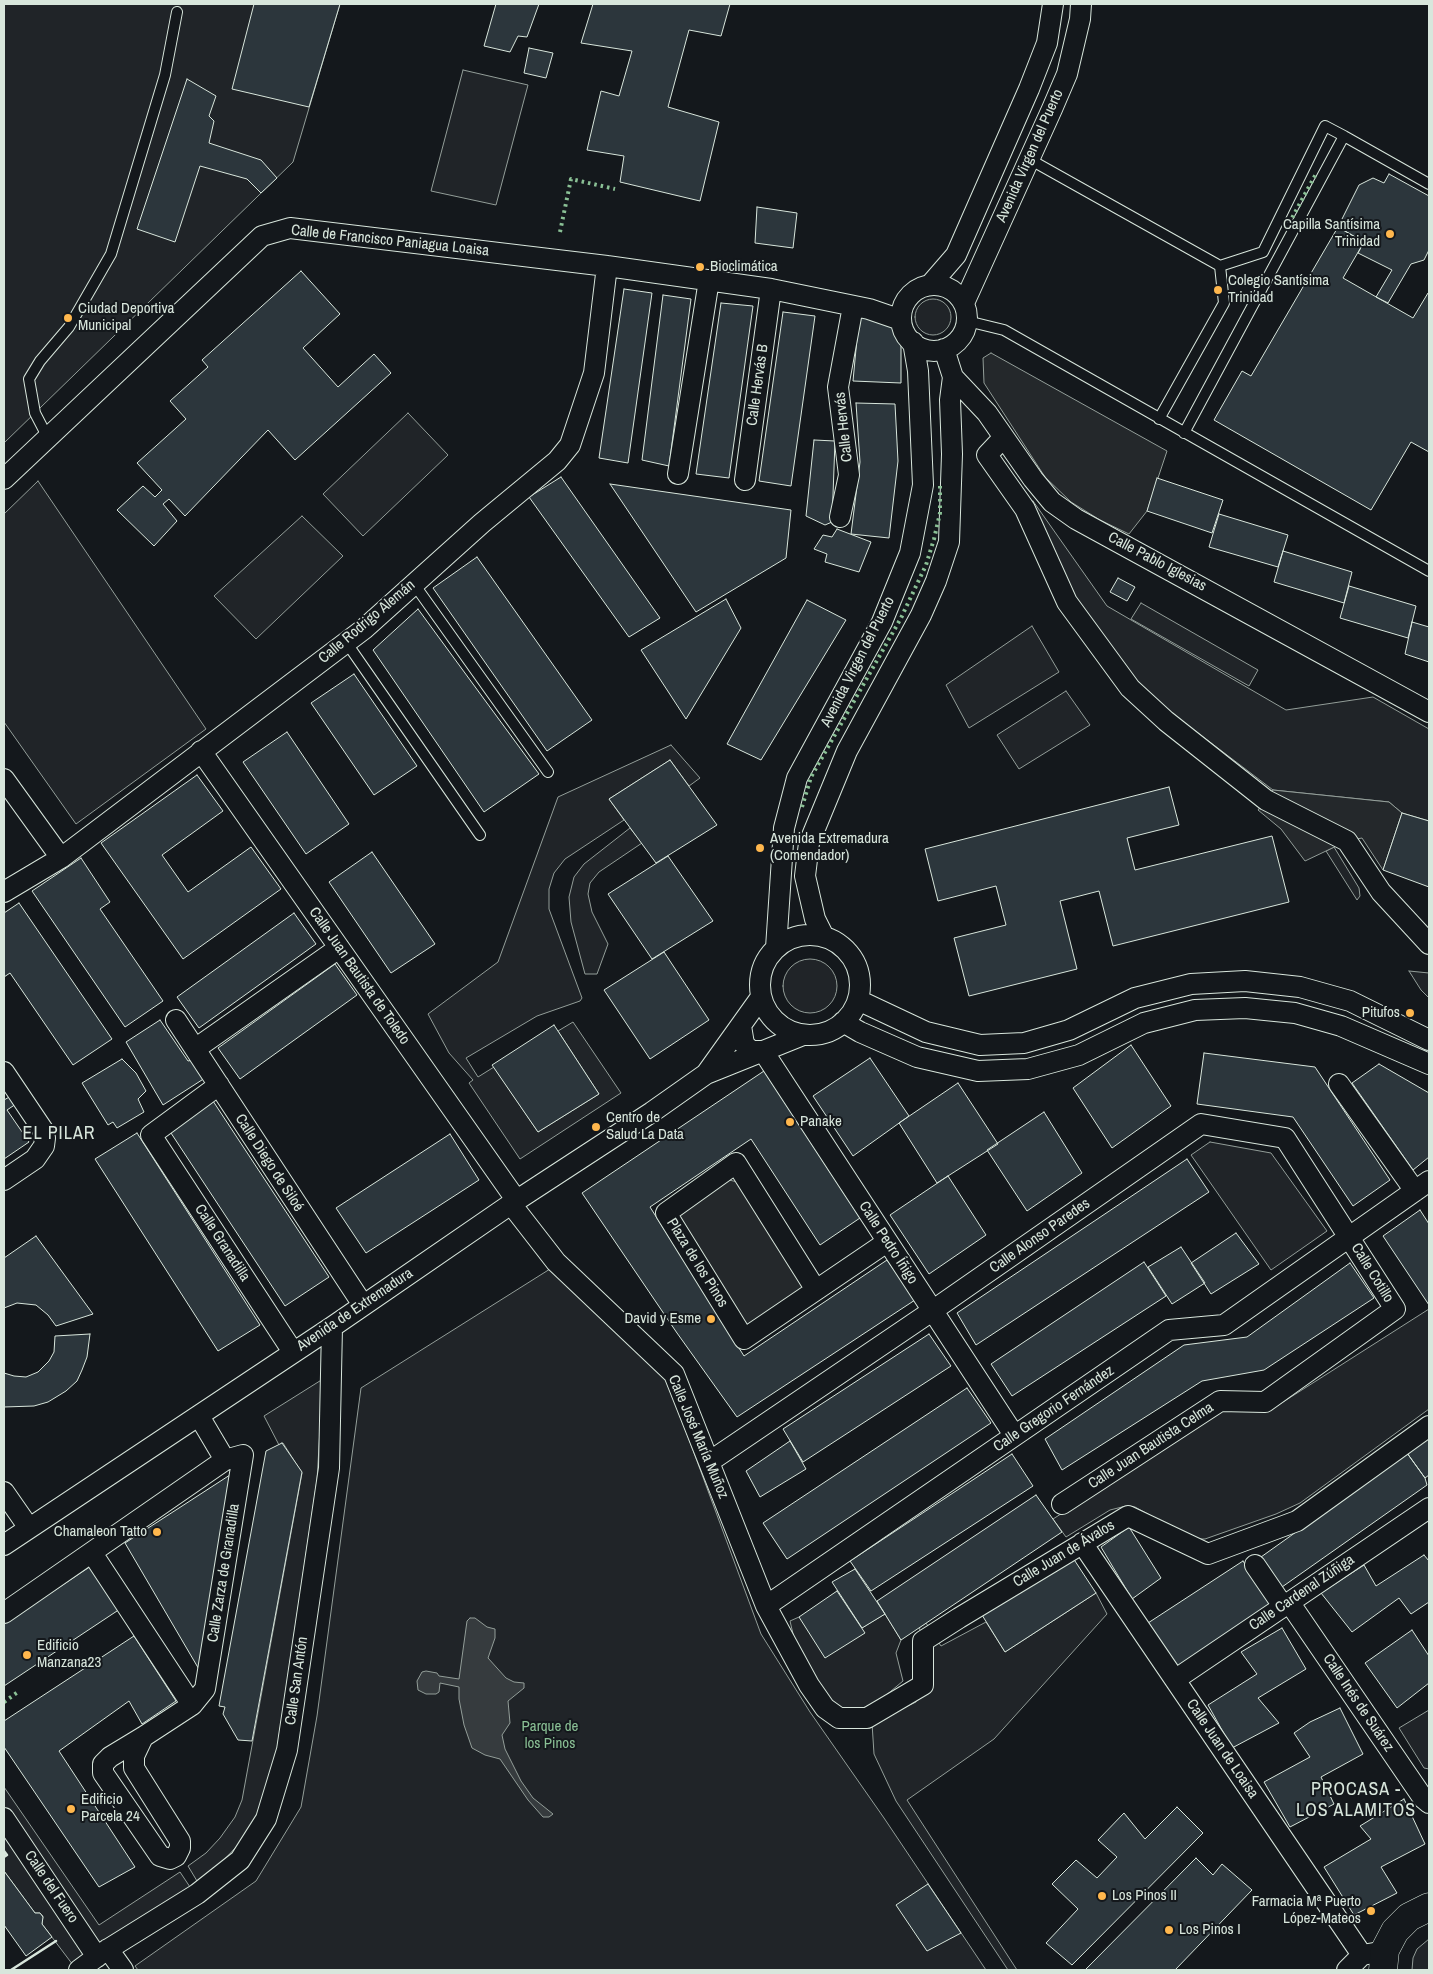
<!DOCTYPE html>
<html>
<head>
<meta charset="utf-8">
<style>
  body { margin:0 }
  #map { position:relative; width:1433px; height:1974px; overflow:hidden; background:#14181c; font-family:"Archivo Narrow",sans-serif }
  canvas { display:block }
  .frame { position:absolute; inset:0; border:5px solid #d8e6dc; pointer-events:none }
</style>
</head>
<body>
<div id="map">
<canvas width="1433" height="1974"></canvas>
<div class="frame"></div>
</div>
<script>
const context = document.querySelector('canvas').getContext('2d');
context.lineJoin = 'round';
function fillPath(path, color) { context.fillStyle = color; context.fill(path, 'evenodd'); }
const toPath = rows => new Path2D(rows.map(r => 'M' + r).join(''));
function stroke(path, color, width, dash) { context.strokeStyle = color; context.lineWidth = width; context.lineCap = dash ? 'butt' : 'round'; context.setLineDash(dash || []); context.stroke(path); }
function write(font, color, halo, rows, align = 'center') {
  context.font = font + ' "Archivo Narrow",sans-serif'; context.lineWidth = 4; context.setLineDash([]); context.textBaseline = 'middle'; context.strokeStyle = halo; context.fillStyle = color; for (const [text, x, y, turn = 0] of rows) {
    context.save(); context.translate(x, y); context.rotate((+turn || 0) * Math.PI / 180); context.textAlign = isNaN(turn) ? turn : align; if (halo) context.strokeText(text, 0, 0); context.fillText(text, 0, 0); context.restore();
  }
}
const green = toPath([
  [4,4,340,4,293,162,4,443,4,4],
  [463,70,528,85,496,205,431,191,463,70],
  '915 317a18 18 0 1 1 36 0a18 18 0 1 1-36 0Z',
  [408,413,448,455,363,536,323,494,408,413],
  [38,481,206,729,76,824,4,722,4,514,38,481],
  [1033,501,1107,606,1286,710,1373,697,1429,729,1429,821,1402,813,1389,802,1273,790,1148,695,1089,624,1049,548,1033,501],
  [302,516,343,556,256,639,214,596,302,516],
  [1141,603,1258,670,1249,686,1131,619,1141,603],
  [1032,626,1059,672,969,728,946,685,1032,626],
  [1066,691,1090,725,1019,769,997,735,1066,691],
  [671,745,700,778,689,786,670,760,609,799,624,820,565,859,554,873,549,889,549,909,582,998,580,1001,537,1016,466,1058,478,1077,494,1067,538,1132,599,1094,558,1031,573,1022,621,1093,520,1159,469,1083,473,1080,449,1053,428,1014,498,962,558,797,671,745],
  [630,828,642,843,599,872,590,883,588,894,592,912,608,944,597,974,585,974,571,922,569,897,574,877,584,864,630,828],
  [1334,847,1359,888,1360,896,1357,900,1326,851,1334,847],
  '783 986a27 27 0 1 1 54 0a27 27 0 1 1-54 0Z',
  [1409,971,1429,973,1429,998,1421,990,1409,971],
  [1210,1142,1271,1153,1327,1231,1271,1270,1191,1155,1210,1142],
  [550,1269,667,1380,761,1634,810,1712,884,1818,986,1970,138,1970,135,1966,256,1881,301,1807,317,1716,361,1388,550,1269],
  [1429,1309,1429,1409,1300,1503,1276,1514,1205,1539,1195,1539,1184,1534,1135,1507,1126,1506,1110,1510,1066,1537,1053,1519,1228,1408,1272,1409,1429,1309],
  [323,1379,317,1480,277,1750,262,1804,253,1824,237,1846,221,1863,197,1881,188,1866,206,1853,220,1838,235,1817,242,1800,302,1473,283,1443,279,1445,264,1416,323,1379],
  [1096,1593,1107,1614,994,1739,907,1800,1017,1970,1008,1970,896,1801,874,1754,872,1723,916,1702,930,1648,919,1628,926,1623,941,1646,986,1622,1005,1652,1096,1593],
  [885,1614,901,1640,896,1653,903,1681,878,1702,858,1712,846,1711,833,1704,822,1693,794,1638,790,1621,799,1617,862,1628,885,1614],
  [1429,1710,1429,1769,1424,1768,1399,1728,1429,1710],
  [4,1787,99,1925,180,1872,190,1887,98,1945,4,1810,4,1787],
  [4,1831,89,1955,73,1965,42,1924,43,1916,40,1913,35,1913,4,1871,4,1831],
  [1429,1939,1429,1970,1412,1970,1413,1958,1417,1949,1429,1939]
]);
fillPath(green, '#202428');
stroke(green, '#939e99', 1);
const parking = toPath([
  [991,353,1167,451,1147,511,1129,534,1100,520,1071,502,1045,477,984,383,983,358,991,353],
  [1273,790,1389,802,1402,813,1383,870,1362,838,1347,841,1305,861,1281,829,1258,810,1273,790],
  [729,1180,746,1184,806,1293,755,1328,740,1324,677,1225,681,1210,729,1180]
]);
fillPath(parking, '#24282b');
stroke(parking, '#939e99', 1);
const water = toPath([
  [470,1618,475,1618,487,1627,495,1629,495,1638,488,1658,506,1678,514,1682,524,1683,524,1688,508,1701,510,1723,502,1735,505,1749,521,1781,533,1798,553,1814,549,1817,543,1817,528,1800,500,1759,485,1755,472,1748,464,1725,459,1699,459,1687,440,1683,439,1692,436,1694,426,1694,418,1690,417,1681,422,1672,426,1671,437,1673,439,1676,459,1679,467,1621,470,1618]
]);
fillPath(water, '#363b3e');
stroke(water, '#939e99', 1);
const building = toPath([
  [254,4,340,4,309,107,232,89,254,4],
  [496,4,539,4,527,37,518,36,510,52,484,46,496,4],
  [593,4,730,4,721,36,689,30,668,107,719,122,700,201,620,182,624,156,587,150,601,91,619,96,632,51,581,43,593,4],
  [529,48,553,53,546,78,524,73,529,48],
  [187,79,216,96,209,116,214,121,209,143,261,160,277,178,261,193,247,179,200,166,175,242,137,229,187,79],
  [1389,174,1429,196,1429,250,1424,260,1411,264,1388,303,1376,297,1392,270,1358,253,1364,242,1338,227,1359,185,1373,178,1384,183,1389,174],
  [757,207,797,213,793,248,755,243,757,207],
  [1338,227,1364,242,1343,278,1413,318,1428,293,1429,293,1429,452,1411,442,1371,510,1214,420,1242,371,1251,376,1338,227],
  [301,271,340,314,303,348,338,387,374,354,391,373,295,460,268,430,185,516,169,499,163,504,177,521,154,546,117,510,143,486,155,497,162,490,137,463,186,419,170,401,208,367,202,360,301,271],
  [624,289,652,293,628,463,599,458,624,289],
  [663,295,691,299,669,466,642,460,663,295],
  [721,303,753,306,729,478,696,474,721,303],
  [783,312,815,316,791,486,759,481,783,312],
  [859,317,874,318,901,332,901,383,853,381,859,317],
  [856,403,895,404,898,461,889,538,851,534,860,462,856,403],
  [814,440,835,441,832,522,825,525,806,516,814,440],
  [561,477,660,618,629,637,529,497,561,477],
  [1157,478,1223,500,1212,533,1147,511,1157,478],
  [610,484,791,510,786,558,696,612,610,484],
  [1219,514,1288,535,1278,567,1209,547,1219,514],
  [837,529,871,542,859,572,825,562,827,554,814,549,823,535,832,537,837,529],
  [1283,551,1352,572,1344,603,1274,582,1283,551],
  [477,557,592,720,547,751,433,588,477,557],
  [1118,578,1135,587,1127,601,1110,592,1118,578],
  [1349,586,1416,606,1408,638,1340,618,1349,586],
  [726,599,741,628,686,719,641,650,726,599],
  [807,600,846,620,761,760,727,744,807,600],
  [418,609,539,774,484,812,373,650,418,609],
  [1412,622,1429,627,1429,662,1405,654,1412,622],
  [354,674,417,766,374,795,311,703,354,674],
  [287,732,349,824,306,854,243,762,287,732],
  [670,760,717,825,656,863,609,799,670,760],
  [197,775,223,811,162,855,188,892,251,847,281,889,183,959,101,843,197,775],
  [1169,787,1179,825,1127,838,1135,870,1272,836,1289,902,1113,946,1099,891,1060,901,1077,969,969,996,954,938,1006,925,996,886,938,901,925,849,1169,787],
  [1402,813,1429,821,1429,887,1383,870,1402,813],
  [372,852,435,944,391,973,329,882,372,852],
  [668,856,713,921,652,959,608,894,668,856],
  [81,858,110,902,100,909,163,1001,125,1027,32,891,81,858],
  [19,903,112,1039,73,1065,10,973,4,977,4,913,19,903],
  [294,913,316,944,199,1028,177,997,294,913],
  [664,952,709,1020,650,1059,604,990,664,952],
  [335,964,357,995,240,1079,218,1048,335,964],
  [160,1020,188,1061,193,1060,205,1078,163,1105,126,1042,160,1020],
  [554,1025,599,1094,538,1132,492,1065,554,1025],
  [1131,1045,1171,1106,1112,1148,1073,1088,1131,1045],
  [1204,1053,1315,1067,1390,1180,1353,1206,1293,1117,1197,1104,1204,1053],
  [870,1058,909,1116,853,1156,813,1096,870,1058],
  [122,1059,136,1073,146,1091,138,1099,144,1112,117,1128,113,1122,108,1125,82,1083,122,1059],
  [1379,1064,1429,1093,1429,1157,1413,1170,1352,1083,1379,1064],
  [764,1071,860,1218,820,1245,751,1139,650,1207,744,1356,887,1260,915,1300,737,1417,677,1333,582,1193,764,1071],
  [958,1083,998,1144,937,1183,899,1123,958,1083],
  [11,1096,16,1104,7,1110,29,1142,4,1159,4,1100,11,1096],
  [213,1101,329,1277,285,1306,169,1130,213,1101],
  [1044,1112,1082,1173,1027,1211,987,1150,1044,1112],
  [137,1133,260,1325,218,1351,95,1159,137,1133],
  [450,1134,479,1180,366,1253,336,1208,450,1134],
  [1187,1159,1209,1192,976,1345,957,1313,1187,1159],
  [948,1176,986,1235,929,1274,890,1215,948,1176],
  [1420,1210,1429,1224,1429,1305,1383,1236,1420,1210],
  [1236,1233,1259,1264,1211,1294,1191,1263,1236,1233],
  [36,1236,93,1314,56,1326,48,1315,36,1305,17,1303,4,1308,4,1258,36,1236],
  [1181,1247,1205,1283,1172,1304,1148,1267,1181,1247],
  [1144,1262,1166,1296,1012,1396,991,1364,1144,1262],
  [1350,1263,1374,1298,1264,1370,1202,1381,1062,1470,1045,1439,1184,1345,1247,1337,1350,1263],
  [90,1334,87,1357,82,1370,77,1381,66,1391,48,1402,34,1406,4,1407,4,1373,14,1376,26,1377,38,1372,49,1361,54,1352,55,1336,90,1334],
  [929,1334,951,1366,803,1462,783,1429,929,1334],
  [967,1388,991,1423,787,1559,763,1523,967,1388],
  [1429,1438,1429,1475,1425,1478,1407,1453,1429,1438],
  [790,1441,806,1469,760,1497,746,1471,790,1441],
  [282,1443,302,1472,252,1741,238,1740,223,1714,225,1707,219,1706,266,1451,282,1443],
  [1407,1453,1425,1478,1427,1485,1282,1587,1261,1557,1407,1453],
  [1012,1454,1033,1486,871,1591,850,1561,1012,1454],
  [233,1473,200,1671,125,1543,233,1473],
  [1036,1495,1062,1532,901,1640,877,1601,1036,1495],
  [1129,1527,1161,1578,1132,1599,1101,1547,1129,1527],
  [1424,1555,1429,1561,1429,1602,1411,1614,1399,1598,1352,1632,1321,1593,1364,1565,1376,1586,1424,1555],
  [1073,1558,1096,1593,1005,1652,982,1615,1073,1558],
  [1243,1561,1272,1607,1179,1670,1148,1623,1243,1561],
  [91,1566,120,1609,4,1686,4,1624,91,1566],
  [855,1569,885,1614,862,1628,832,1582,855,1569],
  [837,1591,865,1633,825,1658,799,1617,837,1591],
  [1282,1628,1306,1669,1258,1698,1279,1723,1232,1748,1208,1705,1257,1674,1241,1652,1282,1628],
  [1412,1630,1429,1656,1429,1683,1397,1708,1365,1663,1412,1630],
  [134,1636,176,1701,142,1724,129,1701,59,1751,135,1867,99,1887,4,1747,4,1721,134,1636],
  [1340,1708,1363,1754,1321,1777,1334,1804,1290,1827,1264,1782,1310,1757,1294,1733,1310,1722,1340,1708],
  [1404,1799,1425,1844,1381,1867,1397,1893,1354,1915,1324,1867,1371,1839,1360,1826,1404,1799],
  [1177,1807,1203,1833,1072,1965,1046,1943,1078,1909,1052,1884,1076,1860,1097,1878,1117,1857,1098,1840,1124,1813,1145,1839,1177,1807],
  [1196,1858,1213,1875,1222,1864,1252,1890,1175,1970,1085,1970,1196,1858],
  [4,1871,35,1913,40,1913,43,1917,42,1924,52,1937,26,1956,4,1925,4,1871],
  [928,1884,961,1933,927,1951,896,1905,928,1884]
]);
fillPath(building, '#2c363c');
stroke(building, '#d8e6dc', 1);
const lane = toPath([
  [1029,159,1220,266,1224,303,1159,419],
  [1220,266,1263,252,1325,126,1344,136],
  [967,321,1004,330,1429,571],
  [1184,433,1344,136,1429,184],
  [48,438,35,413,29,379,40,361,69,327,111,254,165,75,177,12],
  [414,584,548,772],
  [346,642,480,835]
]);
const street = toPath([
  [930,285,956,255,1029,89,1047,43,1053,4],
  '901 318a33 33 0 1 1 66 0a33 33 0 1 1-66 0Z',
  [964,303,1052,109,1067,74,1080,19,1081,4],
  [944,349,953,377,987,413,1033,479,1052,502,1076,519,1429,712],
  [1003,438,987,455,1025,509,1067,602,1130,688,1166,721,1266,800,1347,841,1381,892,1429,944],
  [678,474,709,280],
  [4,479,262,236,290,228,607,266,771,289,869,309,901,320],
  [745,480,771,289],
  [840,517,849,475,838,387,853,306],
  [201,751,517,1201],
  [4,779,61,858],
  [4,892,61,858,364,629,482,523,557,461,570,445,594,373,607,266],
  '760 985a50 50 0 1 1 100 0a50 50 0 1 1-100 0Z',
  [824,937,815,919,805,876,809,843,847,751,921,615,936,581,949,542,952,454,950,400,953,377],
  [776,948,784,828,797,778,882,622,910,553,923,485,918,371,913,342],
  [858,1000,926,1032,980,1045,1024,1043,1069,1030,1135,998,1191,984,1245,981,1300,987,1350,1001,1429,1040],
  [176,1020,363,1305],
  [843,1022,860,1032,917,1057,978,1071,1028,1069,1079,1055,1144,1023,1195,1010,1245,1008,1295,1013,1341,1026,1429,1064],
  [741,1026,744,1044,751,1051,763,1051,1014,1435],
  [195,1049,339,948],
  [4,1072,43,1130,45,1138,44,1146,35,1159,4,1180],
  [706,1074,761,997],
  [1339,1084,1415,1191],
  [219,1085,151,1135,293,1352],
  [511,1204,556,1262,674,1374,766,1606,809,1685,825,1708,839,1718,867,1718,923,1685,923,1641,959,1618,1128,1516,1208,1554,1297,1521,1429,1426],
  [816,1290,736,1163,666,1213,744,1339,887,1242],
  [199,1416,225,1460],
  [709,1462,932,1311,1201,1124,1285,1138,1395,1309,1265,1402,1220,1401,1062,1504],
  [4,1492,29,1528],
  [1082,1543,1362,1955],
  [4,1545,332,1327,511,1204,652,1112,706,1074,803,1035],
  [92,1553,192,1705,143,1737,110,1757,103,1764,103,1773,160,1856,170,1859,176,1856,180,1848,180,1841,134,1768,134,1756,143,1737],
  [1255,1565,1283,1606],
  [1289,1602,1423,1798,1429,1803],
  [766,1606,1169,1330,1224,1325,1429,1181],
  [4,1613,225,1460,243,1455,205,1689,192,1705],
  [1176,1679,1429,1508],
  [4,1818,97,1957],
  [108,1949,123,1970],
  [79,1970,102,1953,197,1894,240,1860,266,1819,287,1750,329,1468,332,1327],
  [1347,1970,1362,1955,1374,1953]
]);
const secondary = toPath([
  [1383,1970,1385,1950,1395,1931,1409,1917,1429,1907]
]);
stroke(lane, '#d8e6dc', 12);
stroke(street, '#d8e6dc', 22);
stroke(secondary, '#d8e6dc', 29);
stroke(lane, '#14181c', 10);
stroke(street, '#14181c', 20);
stroke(secondary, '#14181c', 28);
stroke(toPath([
  [1286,229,1317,172],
  [560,232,571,179,615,189],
  [802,807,811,777,901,618,926,565,934,539,940,513,940,484],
  [4,1702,18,1692]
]), '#8ac095', 4, [2.5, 4]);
stroke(toPath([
  [4,1851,7,1855,4,1857],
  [11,1970,56,1941]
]), '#d8e6dc', 2.5);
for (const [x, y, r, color] of [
  [1390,234,5,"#ffb74d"],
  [700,267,5,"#ffb74d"],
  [1218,290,5,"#ffb74d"],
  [68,318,5,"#ffb74d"],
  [760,848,5,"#ffb74d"],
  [1410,1013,5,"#ffb74d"],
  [790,1122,5,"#ffb74d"],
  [596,1127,5,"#ffb74d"],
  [711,1319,5,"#ffb74d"],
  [157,1532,5,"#ffb74d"],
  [27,1655,5,"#ffb74d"],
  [71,1809,5,"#ffb74d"],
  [1102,1896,5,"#ffb74d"],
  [1371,1911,5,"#ffb74d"],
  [1169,1930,5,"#ffb74d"]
]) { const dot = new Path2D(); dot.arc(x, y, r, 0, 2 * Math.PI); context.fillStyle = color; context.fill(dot); stroke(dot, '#14181c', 2); }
write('15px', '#d8e6dc', '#14181c', [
  ["Avenida Virgen del Puerto",1030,156,-66],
  ["Calle de Francisco Paniagua Loaisa",390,241,6],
  ["Calle Hervás B",758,385,-82],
  ["Calle Hervás",844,427,-96],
  ["Calle Pablo Iglesias",1157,562,28],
  ["Calle Rodrigo Alemán",367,622,-40],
  ["Avenida Virgen del Puerto",858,662,-63],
  ["Calle Juan Bautista de Toledo",359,976,55],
  ["Calle Diego de Siloé",269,1163,57],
  ["Calle Alonso Paredes",1040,1236,-35],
  ["Calle Granadilla",222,1243,57],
  ["Calle Pedro Íñigo",888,1243,57],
  ["Plaza de los Pinos",697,1263,58],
  ["Calle Cotillo",1372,1273,58],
  ["Avenida de Extremadura",355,1310,-34],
  ["Calle Gregorio Fernández",1054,1409,-34],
  ["Calle José María Muñoz",698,1437,67],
  ["Calle Juan Bautista Celma",1151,1446,-33],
  ["Calle Juan de Ávalos",1064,1554,-31],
  ["Calle Zarza de Granadilla",224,1573,-81],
  ["Calle Cardenal Zúñiga",1302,1593,-34],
  ["Calle San Antón",297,1681,-82],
  ["Calle Inés de Suárez",1358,1703,56],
  ["Calle Juan de Loaisa",1222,1749,56],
  ["Calle del Fuero",51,1887,56]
]);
write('15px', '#d8e6dc', '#14181c', [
  ["Capilla Santísima",1380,225,"right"],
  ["Trinidad",1380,242,"right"],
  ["Bioclimática",710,267],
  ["Colegio Santísima",1228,281],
  ["Trinidad",1228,298],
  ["Ciudad Deportiva",78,309],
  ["Municipal",78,326],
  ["Avenida Extremadura",770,839],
  ["(Comendador)",770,856],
  ["Pitufos",1400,1013,"right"],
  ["Centro de",606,1118],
  ["Salud La Data",606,1135],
  ["Panake",800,1122],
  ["David y Esme",701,1319,"right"],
  ["Chamaleon Tatto",147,1532,"right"],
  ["Edificio",37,1646],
  ["Manzana23",37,1663],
  ["Edificio",81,1800],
  ["Parcela 24",81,1817],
  ["Los Pinos II",1112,1896],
  ["Farmacia Mª Puerto",1361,1902,"right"],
  ["López-Mateos",1361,1919,"right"],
  ["Los Pinos I",1179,1930]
], 'left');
write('15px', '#8ac095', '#14181c', [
  ["Parque de",550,1727],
  ["los Pinos",550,1744]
]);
context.letterSpacing = '1px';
write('18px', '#d8e6dc', '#14181c', [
  ["EL PILAR",59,1134],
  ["PROCASA -",1356,1790],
  ["LOS ALAMITOS",1356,1811]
]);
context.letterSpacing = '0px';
</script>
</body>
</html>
